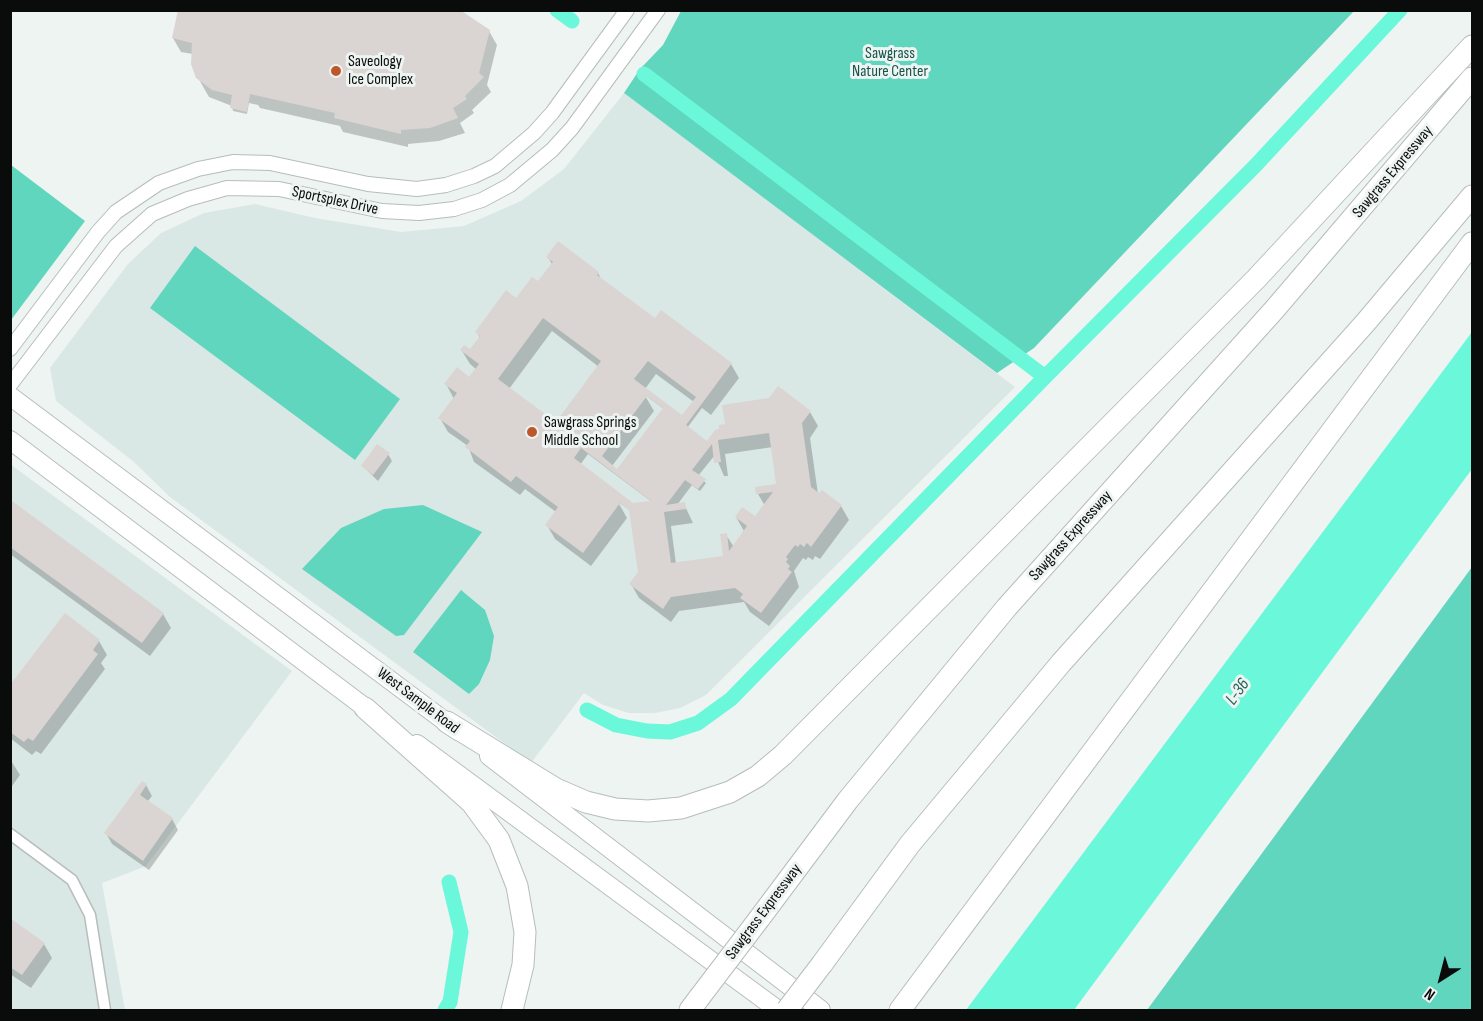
<!DOCTYPE html>
<html>
<head>
<meta charset="utf-8">
<style>
  body { margin:0 }
  #map { position:relative; width:1483px; height:1021px; overflow:hidden; background:#edf4f2; font-family:"Sofia Sans Condensed",sans-serif }
  canvas { display:block }
  .frame { position:absolute; inset:0; border:12px solid #090c0b; pointer-events:none }
  .north { position:absolute; left:1411px; top:949px; width:60px; height:60px; -webkit-text-stroke:4px #edf4f2; paint-order:stroke; rotate:216deg; font-size:16px; font-weight:700; line-height:24px; text-align:center; color:#090c0b }
  .north::after { content:''; display:block; margin:auto; width:21px; height:27px; background:#090c0b; clip-path:polygon(50% 0,100% 100%,50% 72%,0 100%) }
</style>
</head>
<body>
<div id="map">
<canvas width="1483" height="1021"></canvas>
<div class="frame"></div>
<div class="north">N</div>
</div>
<script>
const context = document.querySelector('canvas').getContext('2d');
context.lineJoin = 'round';
function fillPath(path, color) { context.fillStyle = color; context.fill(path, 'evenodd'); }
const toPath = rows => new Path2D(rows.map(r => 'M' + r).join(''));
function stroke(path, color, width, dash) { context.strokeStyle = color; context.lineWidth = width; context.lineCap = dash ? 'butt' : 'round'; context.setLineDash(dash || []); context.stroke(path); }
function write(font, color, halo, rows, align = 'center') {
  context.font = font + ' "Sofia Sans Condensed",sans-serif'; context.lineWidth = 6; context.setLineDash([]); context.textBaseline = 'middle'; context.strokeStyle = halo; context.fillStyle = color; for (const [text, x, y, turn = 0] of rows) {
    context.save(); context.translate(x, y); context.rotate((+turn || 0) * Math.PI / 180); context.textAlign = isNaN(turn) ? turn : align; if (halo) context.strokeText(text, 0, 0); context.fillText(text, 0, 0); context.restore();
  }
}
fillPath(toPath([
  [624,93,1015,387,706,695,680,708,655,713,629,713,603,705,584,693,531,763,170,497,134,462,56,401,50,368,128,264,161,233,204,213,255,204,315,218,401,232,464,226,521,201,564,169],
  [10,464,292,671,146,866,102,883,125,1010,11,1010]
]), '#dae8e5');
fillPath(toPath([
  [681,11,681,10,1354,11,1034,348,997,373,624,93,640,69,663,45],
  [11,165,85,221,11,320,10,320],
  [195,246,400,399,355,460,150,308],
  [423,505,482,532,404,635,396,636,302,569,341,528,384,509],
  [1472,567,1472,1010,1147,1010],
  [461,590,485,610,494,636,490,660,479,684,469,694,413,652]
]), '#60d6be');
fillPath(toPath([
  [1472,332,1472,469,1074,1010,966,1010]
]), '#6af7da');
fillPath(toPath([
  [489,31,497,45,487,85,491,92,472,110,474,113,460,123,465,133,439,141,408,144,408,147,343,132,340,126,260,108,258,105,249,103,247,114,233,111,232,106,209,97,193,69,193,54,181,52,173,38],
  [548,257,598,273,602,281,655,320,731,364,739,378,711,415,702,408,687,428,706,442,810,412,818,426,810,438,818,494,822,492,841,506,849,520,820,559,815,556,813,560,808,557,806,560,803,558,794,571,799,587,769,626,750,612,744,602,679,611,671,622,639,598,631,584,639,573,631,511,618,502,627,518,591,566,555,539,547,525,556,512,525,489,520,495,474,462,468,446,448,432,440,418,454,399,446,384,470,379,477,370,470,364,462,351,471,351,480,338,477,332,538,283,552,264],
  [552,331,599,367,556,424,509,389],
  [656,374,694,402,682,417,645,389],
  [644,394,664,409,618,471,612,466,654,411],
  [773,447,778,485,758,494,765,506,755,518,736,517,744,531,734,547,726,535,725,557,676,564,671,526,693,523,684,504,677,505,692,485,700,491,706,483,698,476,715,455,724,476,728,476,725,454],
  [588,454,652,502,633,505,580,465],
  [388,454,392,461,378,481,363,466],
  [12,503,163,614,171,628,150,656,10,554],
  [65,615,99,641,107,655,101,663,105,669,41,754,36,751,32,755,10,738,10,687],
  [10,759,20,775,12,786,10,785],
  [146,785,152,796,147,802,172,819,178,830,149,870,112,844,106,833],
  [10,920,44,944,52,958,31,988,10,974]
]), '#0003');
stroke(toPath([
  [557,10,572,21],
  [644,74,1045,377],
  [587,710,616,725,647,731,670,732,698,723,731,699,1045,377,1255,166,1400,10],
  [445,1010,450,1002,461,932,449,882]
]), '#6af7da', 15);
fillPath(toPath([
  [178,10,460,10,490,30,479,73,484,77,465,96,467,99,453,108,458,118,430,128,401,130,401,134,334,118,335,113,250,94,247,112,230,108,232,95,212,90,196,78,191,64,192,43,172,38],
  [558,241,599,272,597,275,655,318,661,310,732,363,686,425,707,441,715,430,719,429,719,425,725,424,722,405,769,398,778,386,811,411,802,423,811,487,819,493,822,490,842,505,811,547,807,543,804,547,800,544,798,547,795,545,786,557,788,559,786,562,790,566,788,569,792,572,761,613,740,598,743,594,735,588,671,597,663,609,629,584,638,572,629,510,620,503,583,553,545,525,558,507,516,476,511,482,465,447,470,441,438,418,457,393,444,384,457,367,469,377,479,364,460,350,464,345,470,349,480,336,475,332,506,290,516,298,532,277,538,281,553,262,546,257],
  [543,318,601,361,556,422,498,379],
  [648,361,696,397,682,415,634,379],
  [647,396,663,408,617,469,602,456],
  [769,433,776,484,755,487,756,494,773,492,755,516,742,507,735,517,747,526,729,551,727,533,720,534,723,556,671,563,664,512,686,509,685,502,666,505,685,480,698,489,706,479,692,470,712,444,714,463,721,462,718,440],
  [581,448,651,501,633,503,574,458],
  [377,444,390,453,373,475,361,466],
  [12,501,164,613,142,643,10,547],
  [65,613,100,640,93,650,98,654,33,741,28,738,24,742,10,732,10,685],
  [142,781,147,784,140,795,173,818,143,861,104,833],
  [10,918,45,943,22,975,10,967]
]), '#dad4d2');
const minor = toPath([
  [10,834,72,880,90,915,105,1010]
]);
const tertiary = toPath([
  [10,349,98,232,116,212,159,183,198,169,233,162,270,163,368,184,417,189,446,185,474,176,495,166,534,133,552,113,627,10],
  [10,385,116,246,152,214,188,199,227,188,279,189,382,211,419,213,454,209,482,200,510,185,552,150,572,128,658,10]
]);
const primary = toPath([
  [10,396,458,731],
  [10,440,375,715],
  [417,744,778,1010],
  [489,756,821,1010]
]);
const motorway = toPath([
  [365,708,472,803,499,840,517,886,525,932,523,965,512,1010],
  [447,722,556,789,586,802,615,809,648,811,681,808,730,792,758,776,783,755,1256,279,1472,46],
  [759,919,848,800,1007,607,1274,310,1472,78],
  [822,964,910,844,1061,663,1366,322,1472,196],
  [690,1010,699,998],
  [900,1010,1472,243]
]);
stroke(minor, '#b7bdbc', 13);
stroke(tertiary, '#b7bdbc', 16);
stroke(primary, '#b7bdbc', 20);
stroke(motorway, '#b7bdbc', 23);
stroke(minor, '#fff', 10);
stroke(tertiary, '#fff', 14);
stroke(primary, '#fff', 18);
stroke(motorway, '#fff', 21);
const motorwayBridge = toPath([
  [699,998,759,919],
  [787,1010,822,964]
]);
stroke(motorwayBridge, '#b7bdbc', 23, []);
stroke(motorwayBridge, '#fff', 21);
for (const [x, y, r, color] of [
  [336,71,6,"#be582b"],
  [532,432,6,"#be582b"]
]) { const dot = new Path2D(); dot.arc(x, y, r, 0, 2 * Math.PI); context.fillStyle = color; context.fill(dot); stroke(dot, '#edf4f2', 2); }
write('16px', '#175348', '#edf4f2', [
  ["Sawgrass",890,54],
  ["Nature Center",890,72]
]);
write('16px', '#090c0b', '#edf4f2', [
  ["Saveology",348,62],
  ["Ice Complex",348,80],
  ["Sawgrass Springs",544,423],
  ["Middle School",544,441]
], 'left');
write('16px', '#090c0b', '#edf4f2', [
  ["Sawgrass Expressway",1393,172,-50],
  ["Sportsplex Drive",335,201,12],
  ["Sawgrass Expressway",1071,536,-48],
  ["West Sample Road",418,701,37],
  ["Sawgrass Expressway",764,912,-53]
]);
write('italic 18px', '#286256', '#edf4f2', [
  ["L-36",1238,692,-54]
]);
</script>
</body>
</html>
